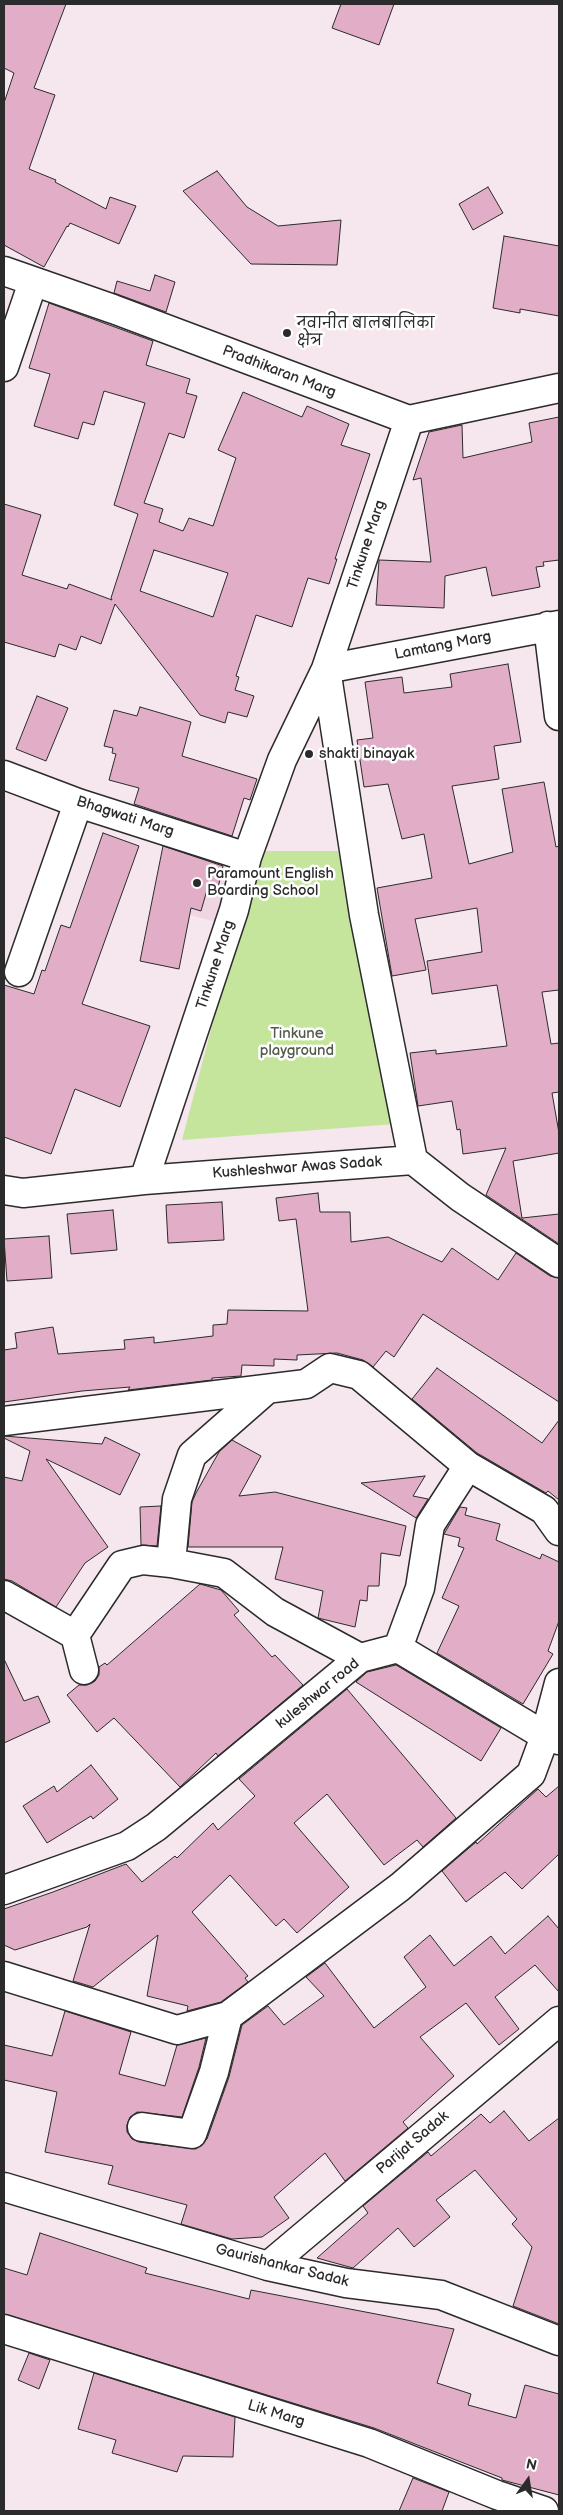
<!DOCTYPE html>
<html>
<head>
<meta charset="utf-8">
<style>
  body { margin:0 }
  #map { position:relative; width:563px; height:2515px; overflow:hidden; background:#f6e6ee; font-family:"Balsamiq Sans",sans-serif }
  canvas { display:block }
  .frame { position:absolute; inset:0; border:5px solid #2b2b2b; pointer-events:none }
  .north { position:absolute; left:503px; top:2455px; width:50px; height:50px; -webkit-text-stroke:4px #fff; paint-order:stroke; rotate:13deg; font-size:14px; font-weight:700; line-height:20px; text-align:center; color:#2b2b2b }
  .north::after { content:''; display:block; margin:auto; width:18px; height:22px; background:#2b2b2b; clip-path:polygon(50% 0,100% 100%,50% 72%,0 100%) }
</style>
</head>
<body>
<div id="map">
<canvas width="563" height="2515"></canvas>
<div class="frame"></div>
<div class="north">N</div>
</div>
<script>
const context = document.querySelector('canvas').getContext('2d');
context.lineJoin = 'round';
function fillPath(path, color) { context.fillStyle = color; context.fill(path, 'evenodd'); }
const toPath = rows => new Path2D(rows.map(r => 'M' + r).join(''));
function stroke(path, color, width, dash) { context.strokeStyle = color; context.lineWidth = width; context.lineCap = dash ? 'butt' : 'round'; context.setLineDash(dash || []); context.stroke(path); }
function write(font, color, halo, rows, align = 'center') {
  context.font = font + ' "Balsamiq Sans","Playpen Sans Deva",sans-serif'; context.lineWidth = 5; context.setLineDash([]); context.textBaseline = 'middle'; context.strokeStyle = halo; context.fillStyle = color; for (const [text, x, y, turn = 0] of rows) {
    context.save(); context.translate(x, y); context.rotate((+turn || 0) * Math.PI / 180); context.textAlign = isNaN(turn) ? turn : align; if (halo) context.strokeText(text, 0, 0); context.fillText(text, 0, 0); context.restore();
  }
}
fillPath(toPath([
  [175,837,239,859,221,923,156,906]
]), '#f0d5e2');
fillPath(toPath([
  [258,851,338,851,409,1123,182,1140]
]), '#c5e59d');
const building = toPath([
  [4,4,66,4,34,88,55,95,29,169,56,180,55,182,106,209,110,197,136,206,119,244,70,223,68,227,67,226,44,267,4,245,4,103,14,73,4,68,4,4],
  [341,4,394,4,379,45,332,28,341,4],
  [217,171,247,207,278,226,341,220,337,265,251,264,183,191,217,171],
  [488,187,503,213,473,230,459,204,488,187],
  [504,236,559,246,559,316,520,309,520,313,493,308,504,236],
  [155,275,175,282,166,312,114,293,117,281,150,291,155,275],
  [49,303,153,341,146,365,190,379,186,393,197,396,184,438,169,433,144,503,163,509,159,522,183,531,189,518,213,526,236,458,218,450,243,392,302,417,307,406,349,424,341,445,370,454,335,559,337,559,329,584,308,578,292,627,256,615,236,676,239,677,235,690,254,696,247,717,228,712,225,723,200,715,115,604,101,644,81,636,76,650,59,644,55,657,4,642,4,504,41,515,22,575,67,589,69,584,112,600,111,598,138,514,114,505,145,403,104,391,94,425,83,422,78,439,34,426,50,374,29,368,49,303],
  [154,550,228,573,213,617,140,591,154,550],
  [559,417,559,560,543,562,544,566,536,567,540,587,492,596,486,567,445,576,444,608,376,605,379,560,431,562,421,478,413,480,429,432,462,425,463,458,532,442,529,423,559,417],
  [508,664,521,742,494,746,499,779,452,786,469,864,513,852,502,789,544,782,556,847,559,846,559,990,542,992,551,1044,559,1043,559,1092,552,1093,559,1133,559,1153,513,1161,522,1218,559,1214,559,1244,486,1195,506,1148,463,1154,460,1129,457,1130,452,1101,418,1106,410,1053,436,1050,436,1054,507,1046,497,985,432,994,427,961,482,952,477,908,415,919,426,970,392,976,377,888,432,878,424,834,402,839,388,784,364,787,357,740,373,738,365,682,402,677,404,693,452,687,450,674,508,664],
  [37,696,68,708,46,761,16,749,37,696],
  [140,707,191,722,182,756,257,779,250,800,244,798,232,836,134,804,139,788,109,780,116,754,112,753,113,748,104,746,114,710,137,716,140,707],
  [103,833,139,846,82,1004,150,1026,120,1107,75,1089,51,1154,4,1137,4,985,34,994,42,970,45,971,61,925,70,928,103,833],
  [163,846,223,866,217,892,207,890,201,911,191,908,179,969,140,961,163,846],
  [318,1193,320,1212,350,1212,351,1242,388,1237,442,1262,452,1248,498,1280,516,1253,550,1276,559,1278,559,1402,423,1314,394,1357,386,1351,373,1367,363,1360,337,1353,297,1355,297,1360,274,1359,274,1366,242,1365,241,1376,212,1378,212,1380,128,1390,130,1387,82,1391,4,1402,4,1350,17,1348,15,1333,53,1327,58,1354,125,1349,124,1340,154,1337,154,1343,213,1336,213,1325,227,1324,228,1310,308,1311,296,1219,279,1221,276,1198,318,1193],
  [222,1202,224,1240,168,1243,166,1205,222,1202],
  [113,1210,117,1250,71,1254,67,1214,113,1210],
  [49,1236,52,1278,7,1281,4,1239,49,1236],
  [437,1368,542,1443,559,1420,559,1500,548,1491,546,1493,477,1453,412,1399,437,1368],
  [4,1436,102,1444,105,1437,140,1454,120,1495,46,1459,108,1547,85,1563,56,1607,12,1581,4,1579,4,1477,22,1481,30,1451,4,1438,4,1436],
  [232,1440,261,1456,239,1496,275,1492,406,1526,400,1556,381,1553,379,1586,368,1586,367,1601,360,1600,355,1627,318,1618,323,1591,275,1579,283,1547,188,1547,192,1502,196,1493,219,1452,232,1440],
  [425,1476,413,1496,428,1499,416,1518,361,1483,425,1476],
  [161,1506,157,1546,141,1545,140,1507,161,1506],
  [460,1507,467,1508,465,1515,500,1524,496,1540,540,1559,542,1554,559,1562,559,1621,548,1651,553,1654,523,1704,437,1653,459,1606,442,1598,464,1548,458,1546,460,1538,444,1534,460,1507],
  [200,1584,221,1590,239,1611,234,1615,272,1657,275,1655,303,1685,218,1756,216,1753,180,1787,114,1718,97,1732,67,1695,79,1685,87,1685,95,1681,99,1675,99,1667,105,1663,107,1665,200,1584],
  [4,1659,24,1701,38,1696,50,1722,4,1743,4,1659],
  [396,1665,501,1728,481,1761,356,1682,367,1672,396,1665],
  [347,1689,456,1818,423,1847,417,1840,384,1865,327,1794,294,1823,349,1887,297,1933,284,1919,276,1926,230,1875,192,1912,248,1976,245,1978,248,1982,221,2002,187,2011,188,2006,147,1996,158,1935,93,1987,73,1981,90,1924,87,1927,15,1950,4,1945,4,1909,53,1892,126,1864,142,1882,175,1856,177,1858,213,1823,218,1830,255,1796,239,1779,347,1689],
  [91,1765,118,1799,93,1819,91,1816,47,1843,23,1806,54,1786,57,1792,91,1765],
  [559,1786,559,1854,522,1889,505,1872,466,1902,442,1871,476,1842,477,1844,538,1789,546,1797,559,1786],
  [548,1916,559,1929,559,1992,535,1965,495,1997,519,2029,499,2045,466,2003,420,2037,454,2076,403,2122,408,2128,345,2181,325,2153,274,2197,289,2218,262,2237,232,2239,181,2224,187,2205,108,2184,113,2166,45,2152,57,2092,4,2080,4,2045,52,2056,65,2011,131,2032,119,2074,165,2086,177,2045,206,2038,199,2067,182,2117,137,2112,130,2117,127,2125,127,2132,132,2139,139,2142,196,2149,207,2139,229,2077,242,2025,268,2006,284,2025,324,1996,306,1977,325,1963,374,2028,426,1987,404,1957,430,1935,454,1966,491,1936,505,1954,548,1916],
  [504,2111,529,2141,559,2118,559,2324,513,2306,532,2247,512,2224,517,2219,475,2170,436,2200,450,2217,414,2247,398,2228,353,2268,317,2258,368,2213,363,2206,428,2152,431,2156,481,2114,490,2123,504,2111],
  [40,2233,147,2268,145,2273,249,2299,251,2290,454,2329,437,2383,471,2394,468,2405,516,2418,525,2385,559,2394,559,2495,502,2480,502,2478,374,2428,4,2314,4,2268,27,2275,40,2233],
  [29,2353,50,2360,39,2389,18,2380,29,2353],
  [94,2373,235,2417,233,2457,183,2456,177,2472,112,2453,116,2440,78,2429,94,2373],
  [413,2478,449,2492,442,2511,399,2511,413,2478]
]);
fillPath(building, '#e1adc7');
stroke(building, '#2b2b2b', 1);
const street = toPath([
  [4,271,113,309,409,420,559,388],
  [4,367,33,282],
  [548,626,559,716],
  [4,775,78,803,247,857],
  [19,972,78,803],
  [413,1160,364,915,326,669,559,625],
  [144,1180,234,910,247,857,282,760,326,669,409,420],
  [4,1190,23,1193,144,1180,413,1160,460,1197,559,1263],
  [4,1421,306,1384,330,1368,359,1375,468,1466],
  [171,1563,177,1499,192,1455,265,1391],
  [4,1595,75,1635,122,1565,143,1560,171,1563,224,1573,275,1612,360,1658],
  [75,1635,84,1670],
  [398,1648,545,1736,559,1683],
  [4,1890,127,1846,156,1827,360,1658,398,1648,420,1588,430,1525,468,1466,544,1510,559,1531],
  [4,1976,177,2030,228,2016,400,1887,531,1774,545,1736,559,1740],
  [142,2127,192,2134,214,2072,228,2016],
  [4,2187,268,2266,346,2283,441,2295,559,2341],
  [268,2266,559,2021],
  [4,2329,369,2443,497,2495,544,2511]
]);
stroke(street, '#2b2b2b', 31);
stroke(street, '#fff', 28);
for (const [x, y, r, color] of [
  [287,333,5,"#2b2b2b"],
  [309,754,5,"#2b2b2b"],
  [197,883,5,"#2b2b2b"]
]) { const dot = new Path2D(); dot.arc(x, y, r, 0, 2 * Math.PI); context.fillStyle = color; context.fill(dot); stroke(dot, '#fff', 2); }
write('15px', '#2b2b2b', '#fff', [
  ["नवानीत बालबालिका",297,324],
  ["क्षेत्र",297,341],
  ["shakti binayak",319,754],
  ["Paramount English",207,874],
  ["Boarding School",207,891]
], 'left');
write('15px', '#2b2b2b', '#fff', [
  ["Pradhikaran Marg",279,372,21],
  ["Tinkune Marg",367,545,-72],
  ["Lamtang Marg",443,646,-11],
  ["Bhagwati Marg",125,817,18],
  ["Tinkune Marg",216,965,-72],
  ["Kushleshwar Awas Sadak",297,1168,-4],
  ["kuleshwar road",318,1694,-39],
  ["Parijat Sadak",413,2143,-40],
  ["Gaurishankar Sadak",282,2266,14],
  ["Lik Marg",276,2414,17]
]);
write('15px', '#525a48', '#fff', [
  ["Tinkune",297,1034],
  ["playground",297,1051]
]);
</script>
</body>
</html>
